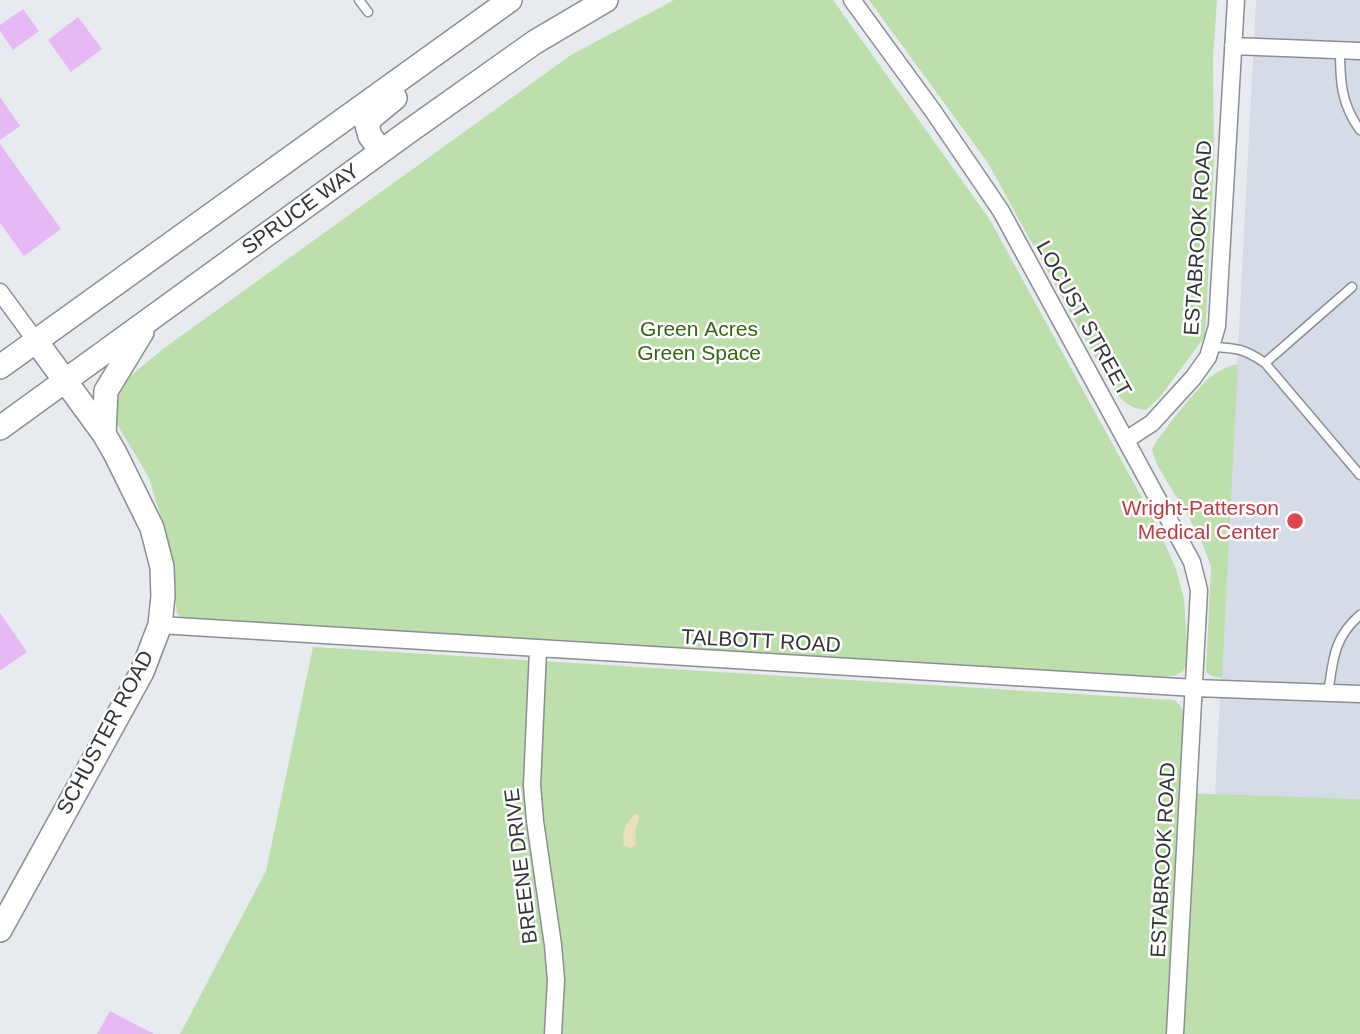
<!DOCTYPE html>
<style>
body{margin:0}
canvas{display:block;background:#e7eaef}
</style>
<canvas width="1360" height="1034"></canvas>
<script>
const context = document.querySelector('canvas').getContext('2d');
context.lineJoin = 'round';
function fill(path, color) { context.fillStyle = color; context.fill(path, 'evenodd'); }
function strokePath(path, color, width, dash) { context.strokeStyle = color; context.lineWidth = width; context.lineCap = dash ? 'butt' : 'round'; context.setLineDash(dash || []); context.stroke(path); }
function write(font, color, halo, rows, align = 'center') {
  context.font = font + ' Arial,sans-serif'; context.lineWidth = 5; context.setLineDash([]); context.textBaseline = 'middle'; context.strokeStyle = halo; context.fillStyle = color; for (const [text, x, y, turn = 0] of rows) {
    context.save(); context.translate(x, y); context.rotate((+turn || 0) * Math.PI / 180); context.textAlign = isNaN(turn) ? turn : align; if (halo) context.strokeText(text, 0, 0); context.fillText(text, 0, 0); context.restore();
  }
}
fill(new Path2D(`
 M1256 0H1360V799L1215 795Z`), '#d5dce8');
fill(new Path2D(`
 M674 0H833L990 220 1154 520 1176 569 1184 599 1188 660 1183 671 1174 676 1163 677 194 620 181 617 177 613 172 564 163 524 149 478 111 414 117 387 163 349 571 55Z
 M869 0H1217L1213 57 1214 160 1205 336 1160 397 1146 410C1123 408 1115 392 1104 374L988 163Z
 M1238 364 1222 678 1212 676 1206 672 1211 567C1203 539 1186 513 1171 488 1164 476 1155 464 1152 449 1161 433 1194 392 1208 379 1216 372 1227 366 1238 364Z
 M313 647 1174 700 1180 705 1185 715 1179 793 1360 799V1034H180L266 871Z`), '#bcdfac');
fill(new Path2D(`
 M635 814 639 815C639 820 637 823 636 828 634 834 637 840 635 846L630 848 624 845C621 833 626 822 635 814Z`), '#eae0bb');
fill(new Path2D(`
 M23 9 39 31 13 50 0 31V25Z
 M78 17 102 49 71 72 48 40Z
 M0 97 20 126 0 140Z
 M0 144 61 229 24 256 0 223Z
 M0 613 27 652 1 670 0 669Z
 M110 1011 154 1034H97Z`), '#e6b9f5');
const lane = new Path2D(`
 M359 0 368 12
 M1340 50C1340 81 1341 104 1360 130
 M1352 287 1265 363 1360 475
 M1213 347C1237 348 1245 349 1265 363
 M1328 694C1333 661 1333 638 1360 615`);
const street = new Path2D(`
 M852 0 933 111 1001 211 1192 562 1199 590 1175 1034
 M1233 46 1360 51
 M0 292 36 341
 M1126 440 1152 423 1193 378 1208 357 1217 326 1236 0
 M160 625 1195 688 1360 694
 M538 650 532 785 535 821 553 945 556 980 553 1034`);
const secondary = new Path2D(`
 M381 151 370 136 367 125 372 117 395 98
 M0 367 510 0
 M0 428 408 132 535 42 606 0
 M104 434 106 391 142 332
 M0 930 142 672 160 625 163 596 162 567 152 528 115 453 104 434 36 341`);
strokePath(lane, '#8b8e93', 11);
strokePath(street, '#8b8e93', 19);
strokePath(secondary, '#8b8e93', 26);
strokePath(lane, '#fff', 8);
strokePath(street, '#fff', 16);
strokePath(secondary, '#fff', 23);
for (const [x, y, r, color] of [
 [1295,521,9,"#e0444e"]
]) { const dot = new Path2D(); dot.arc(x, y, r, 0, 2 * Math.PI); context.fillStyle = color; context.fill(dot); strokePath(dot, '#fff', 2.5); }
write('21px', '#333437', '#fff', [
 ["SPRUCE WAY",301,210,-36],
 ["ESTABROOK ROAD",1199,238,-86],
 ["LOCUST STREET",1083,319,61],
 ["TALBOTT ROAD",761,642,3],
 ["SCHUSTER ROAD",106,733,-62],
 ["ESTABROOK ROAD",1164,860,-87],
 ["BREENE DRIVE",522,866,-97]
]);
write('21px', '#356610', '#fff', [
 ["Green Acres",699,330],
 ["Green Space",699,354]
]);
write('21px', '#be3a42', '#fff', [
 ["Wright-Patterson",1279,509],
 ["Medical Center",1279,533]
], 'right');
</script>
